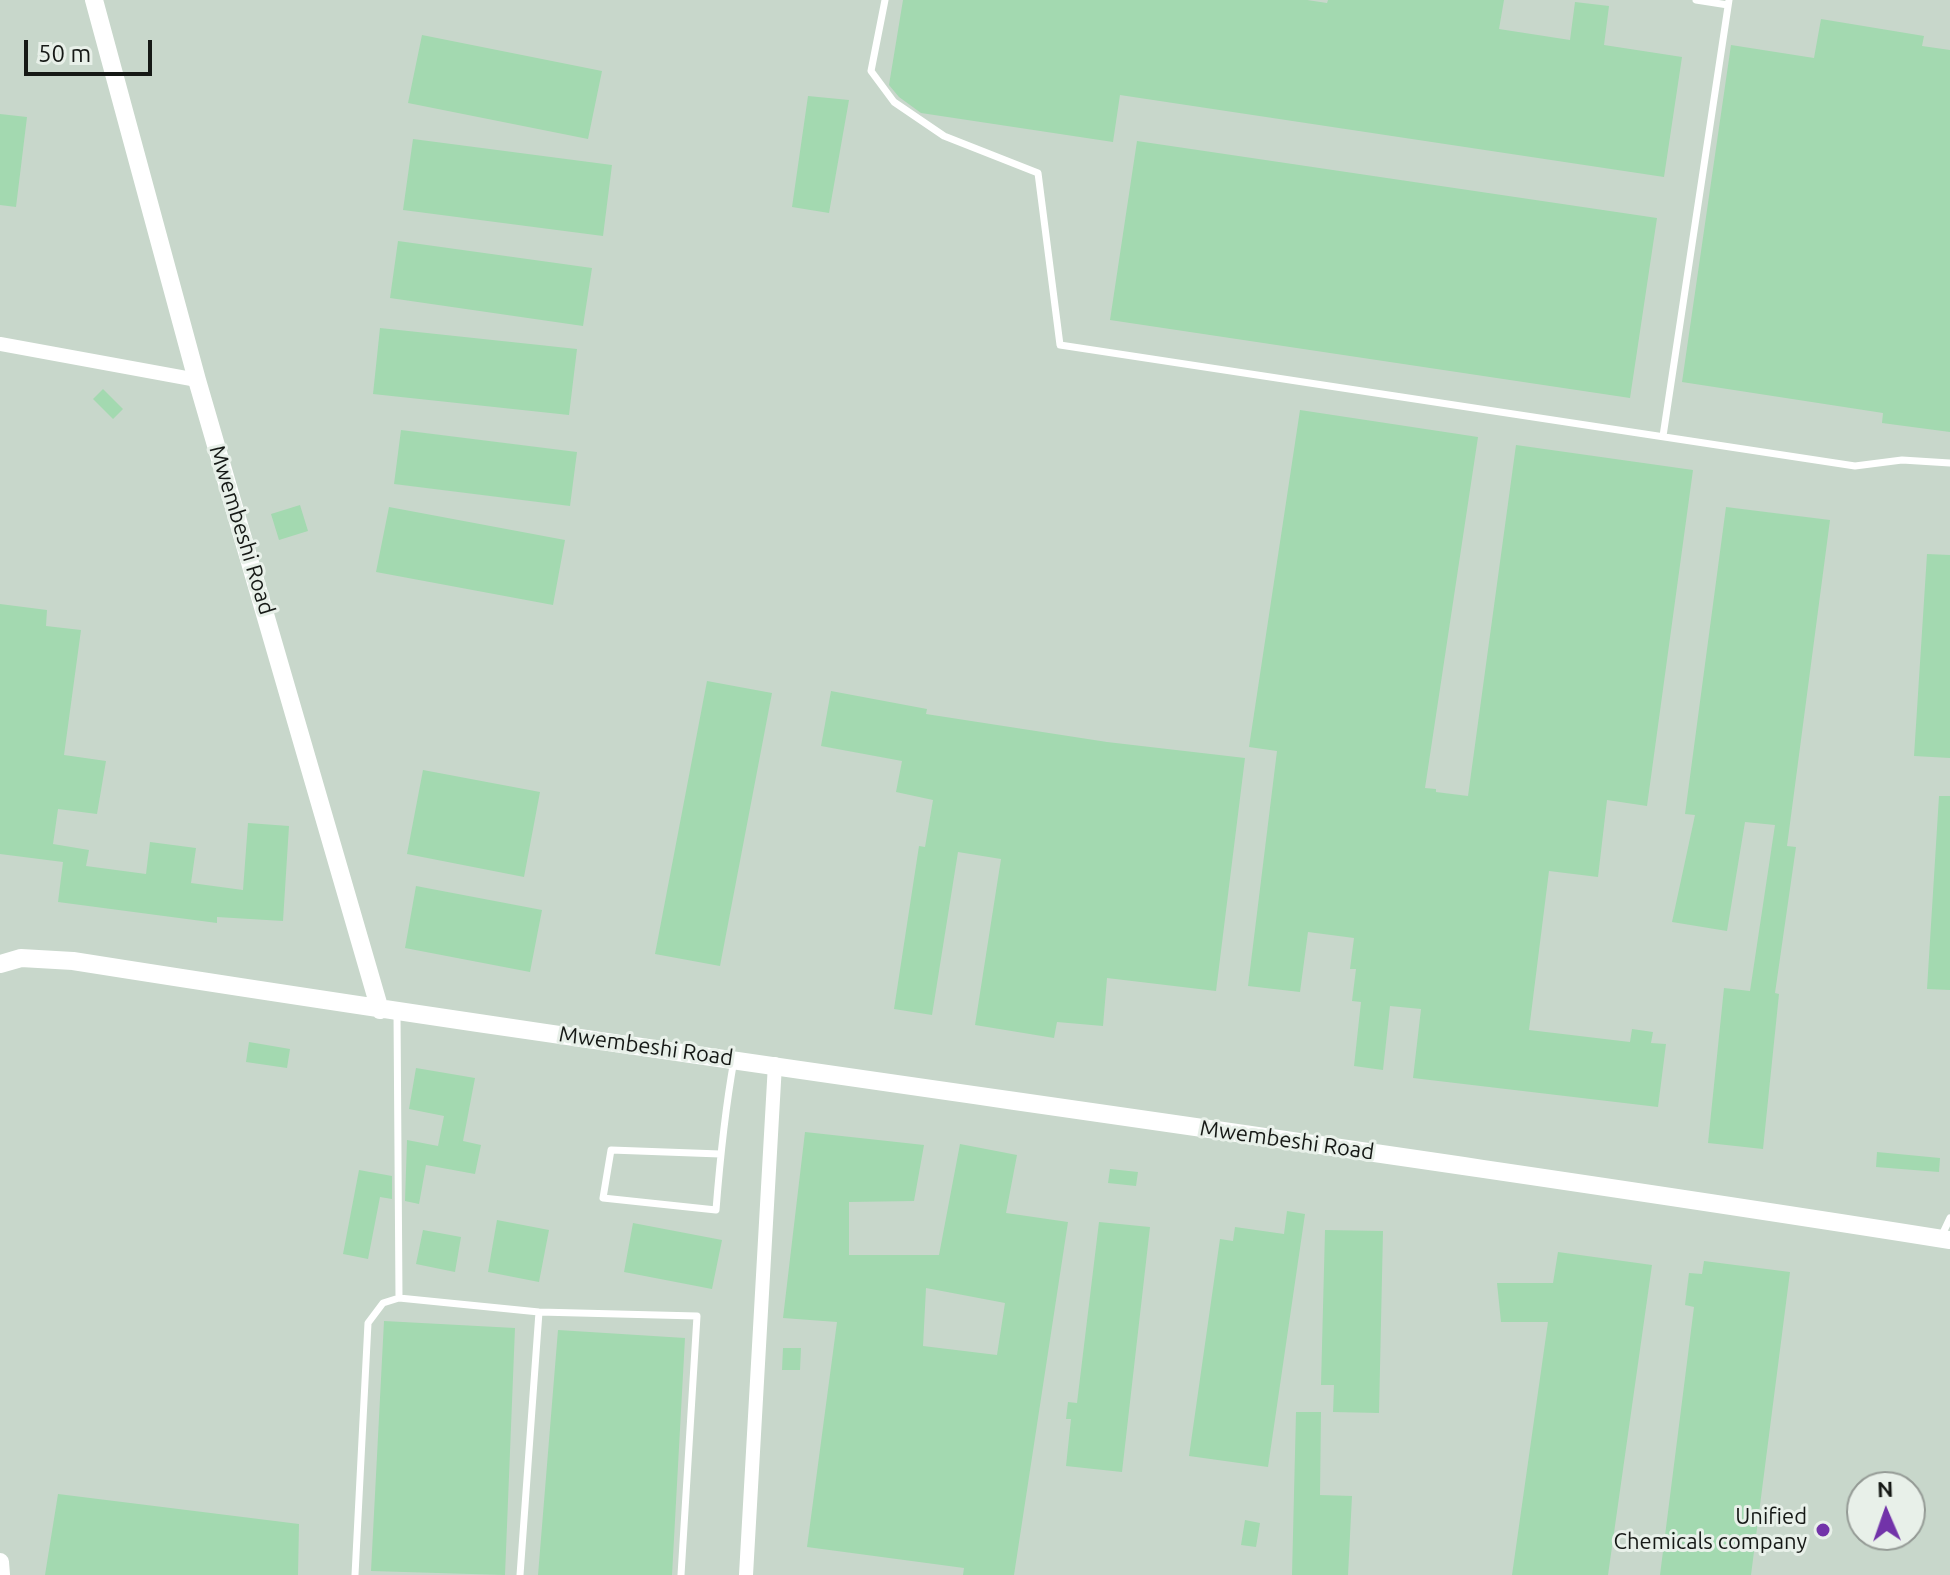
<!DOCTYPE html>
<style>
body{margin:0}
#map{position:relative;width:1950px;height:1575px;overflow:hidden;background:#dae3dc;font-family:Ubuntu,sans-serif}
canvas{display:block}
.north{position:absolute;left:1846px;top:1471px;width:80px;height:80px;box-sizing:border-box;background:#e8f0e9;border:2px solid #949a95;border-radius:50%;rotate:358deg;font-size:22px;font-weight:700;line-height:32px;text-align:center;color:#161916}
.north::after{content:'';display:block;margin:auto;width:28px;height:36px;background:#7233a9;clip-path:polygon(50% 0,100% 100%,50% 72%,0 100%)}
.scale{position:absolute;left:24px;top:40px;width:128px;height:36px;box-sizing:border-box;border:4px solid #161916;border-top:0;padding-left:10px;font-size:24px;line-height:28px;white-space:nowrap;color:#161916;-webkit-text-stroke:6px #e8f0e9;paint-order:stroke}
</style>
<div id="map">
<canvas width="1950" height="1575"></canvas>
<div class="north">N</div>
<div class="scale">50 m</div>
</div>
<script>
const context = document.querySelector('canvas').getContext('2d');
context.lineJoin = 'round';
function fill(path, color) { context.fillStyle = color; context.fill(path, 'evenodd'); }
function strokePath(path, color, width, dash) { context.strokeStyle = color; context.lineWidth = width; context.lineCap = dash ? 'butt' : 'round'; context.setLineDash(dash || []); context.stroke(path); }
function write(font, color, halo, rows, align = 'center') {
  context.font = font + ' Ubuntu,sans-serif'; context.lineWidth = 6; context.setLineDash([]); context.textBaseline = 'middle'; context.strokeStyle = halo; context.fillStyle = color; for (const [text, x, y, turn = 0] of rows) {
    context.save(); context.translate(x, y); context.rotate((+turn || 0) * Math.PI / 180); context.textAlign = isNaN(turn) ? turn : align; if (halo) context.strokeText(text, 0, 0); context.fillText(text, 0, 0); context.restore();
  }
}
fill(new Path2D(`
 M0 0H1950V1575H0ZM1862 1487H1910V1535H1862Z`), '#c8d7cb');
fill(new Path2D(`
 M903 0H1307L1327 3 1328 0H1504L1499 29 1570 40 1575 2 1609 6 1604 45 1682 57 1664 177 1120 95 1113 142 921 113 899 97 889 85Z
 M1821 19 1924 36 1922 46 1950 50V432L1882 423 1883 413 1682 382 1731 45 1814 58Z
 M422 35 602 71 588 139 408 103Z
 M808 96 849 100 829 213 792 207Z
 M0 114 27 117 16 207 0 205Z
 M413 139 612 165 603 236 403 210Z
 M1137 141 1657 218 1630 398 1110 320Z
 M398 241 592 268 583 326 390 298Z
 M380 328 577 349 569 415 373 394Z
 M103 389 123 409 113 419 93 399Z
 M1300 410 1478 437 1425 788 1436 789V792L1468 796 1516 445 1693 470 1647 806 1607 800 1598 877 1549 871 1529 1030 1630 1042 1632 1029 1653 1032 1651 1043 1666 1044 1658 1107 1413 1078 1421 1009 1390 1006 1383 1070 1354 1066 1361 1002 1352 1001 1356 969H1350L1354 938 1308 932 1300 992 1248 986 1277 751 1249 747Z
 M401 430 577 452 570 506 394 484Z
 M300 505 308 531 279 540 271 514Z
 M389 507 565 540 553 605 376 572Z
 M1726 507 1830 520 1787 846 1796 847 1775 993 1779 994 1763 1149 1708 1143 1724 988 1750 991 1775 825 1745 822 1727 931 1672 922 1695 815 1685 814Z
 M1927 554 1950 555V758L1914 756Z
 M0 604 47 610 46 626 81 630 64 755 106 761 97 814 58 809 53 844 89 850 86 866 146 874 150 842 196 848 191 883 243 890 248 823 289 826 283 921 217 917V923L58 902 63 862 0 854Z
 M707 681 772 693 720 966 655 954Z
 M831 691 927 709 926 714 1107 742 1245 758 1216 991 1107 978 1103 1026 1057 1022 1054 1038 975 1025 1001 859 958 852 932 1015 894 1009 919 846 925 847 933 800 896 792 902 761 821 746Z
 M423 770 540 792 524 877 407 854Z
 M1939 796H1950V990L1927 989Z
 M416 886 542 910 530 972 405 948Z
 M249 1042 290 1049 287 1068 246 1062Z
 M416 1068 475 1078 463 1141 481 1145 475 1174 426 1165 419 1204 405 1201 407 1140 438 1146 444 1116 409 1109Z
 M805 1132 924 1145 914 1201 849 1202V1255H939L960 1144 1017 1155 1006 1213 1068 1222 1014 1575H963L964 1568 807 1547 837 1322 783 1318ZM926 1288 1005 1303 997 1355 923 1346Z
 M1877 1152 1940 1158 1939 1172 1876 1167Z
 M1110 1169 1138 1172 1136 1186 1108 1183Z
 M359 1170 392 1176V1199L380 1197 368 1259 343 1254Z
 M1287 1211 1305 1214 1268 1467 1189 1456 1220 1239 1233 1241 1235 1227 1284 1234Z
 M497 1220 549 1230 539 1282 488 1272Z
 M1099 1222 1150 1227 1122 1472 1066 1466 1071 1419H1066L1068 1402 1077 1403Z
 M633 1223 722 1240 712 1289 624 1272Z
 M423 1230 461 1237 455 1272 416 1264Z
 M1325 1230 1383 1231 1379 1413 1333 1412 1334 1385H1321Z
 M1558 1252 1652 1265 1608 1575H1512L1548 1322H1501L1497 1283H1553Z
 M1704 1261 1790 1272 1751 1575H1660L1694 1307 1685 1305 1689 1273 1702 1274Z
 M384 1321 515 1328 505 1575 371 1571Z
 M558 1330 685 1338 672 1575H538Z
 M783 1348H801L800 1370H782Z
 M1296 1412H1321L1320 1495 1352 1496 1348 1575H1292Z
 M58 1494 299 1524 298 1575H45Z
 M1245 1520 1260 1523 1256 1547 1241 1545Z`), '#a3d9b0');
strokePath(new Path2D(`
 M885 0 871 71 894 102 944 136 1038 173 1060 345 1855 466 1902 460 1950 463
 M1696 0 1728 5
 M1663 436 1729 0
 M397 1012 399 1298 539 1312 697 1316 681 1575
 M720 1154 611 1150 603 1198 716 1210C720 1159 725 1110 734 1060
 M1941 1237 1950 1218
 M355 1575 368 1323 383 1303 399 1298
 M520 1575 539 1312`), '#fff', 7);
strokePath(new Path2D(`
 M0 344 197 380
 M746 1575 775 1064`), '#fff', 14);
strokePath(new Path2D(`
 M94 0 197 380 380 1010
 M0 964 21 958 73 961C698 1060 1325 1141 1950 1240
 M0 1562 1 1575`), '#fff', 18);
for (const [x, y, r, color] of [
 [1823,1530,8,"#7233a9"]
]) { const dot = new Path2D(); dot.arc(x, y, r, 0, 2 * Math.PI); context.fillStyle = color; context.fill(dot); strokePath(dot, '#e8f0e9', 3); }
write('22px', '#161916', '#e8f0e9', [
 ["Mwembeshi Road",242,530,73],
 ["Mwembeshi Road",646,1046,8],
 ["Mwembeshi Road",1287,1140,8]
]);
write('22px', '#161916', '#e8f0e9', [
 ["Unified",1807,1517],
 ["Chemicals company",1807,1542]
], 'right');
</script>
